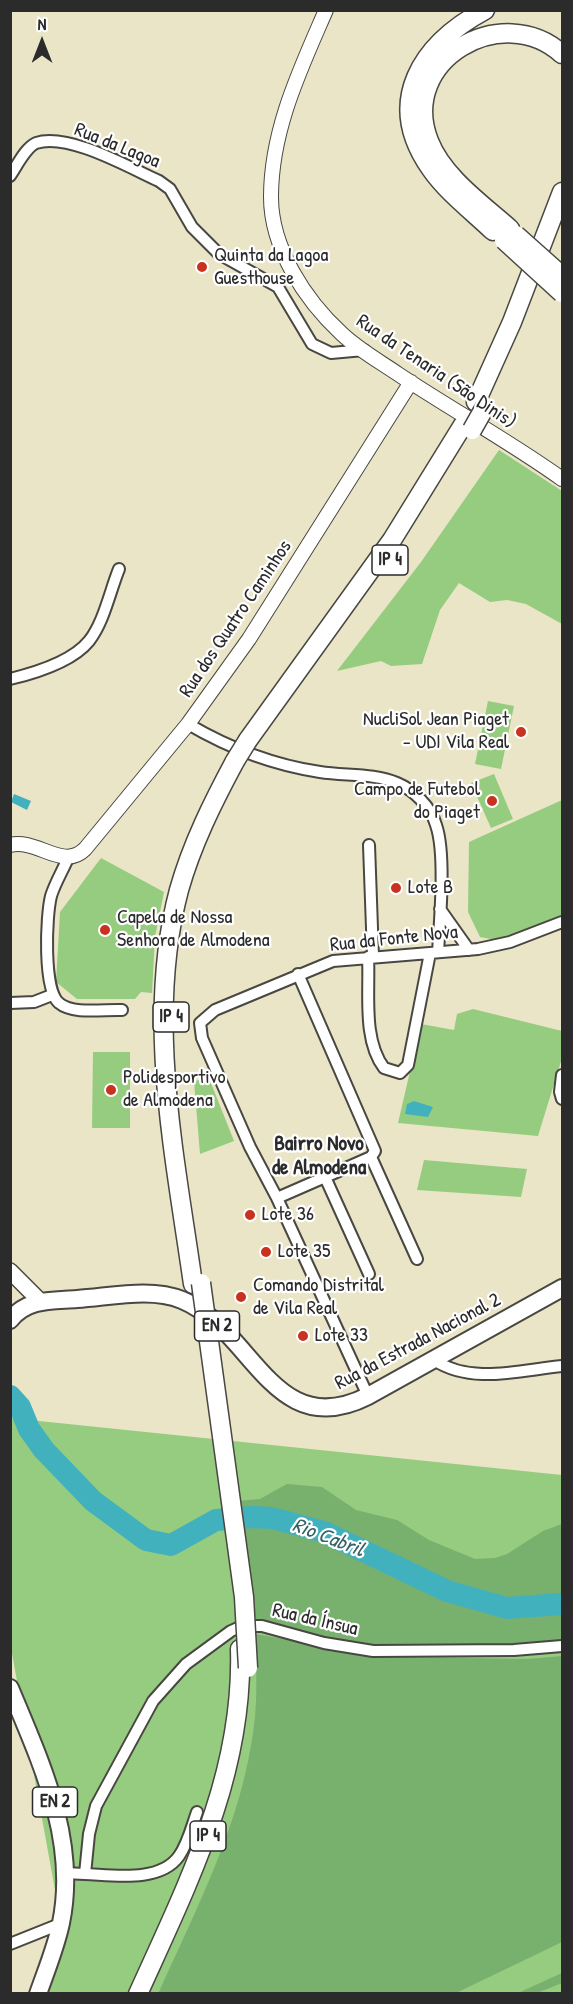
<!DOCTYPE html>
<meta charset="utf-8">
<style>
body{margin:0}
#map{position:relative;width:573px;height:2004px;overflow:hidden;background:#eae5c6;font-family:"Patrick Hand",sans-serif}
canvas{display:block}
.frame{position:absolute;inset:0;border:12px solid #2b2b2b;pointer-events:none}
.north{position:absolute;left:12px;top:12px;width:60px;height:60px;-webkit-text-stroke:4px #fff;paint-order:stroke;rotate:0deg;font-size:16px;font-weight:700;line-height:24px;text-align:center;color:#2b2b2b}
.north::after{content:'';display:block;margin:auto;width:21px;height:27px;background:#2b2b2b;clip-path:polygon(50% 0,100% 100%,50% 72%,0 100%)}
</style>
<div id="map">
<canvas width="573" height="2004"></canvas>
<div class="frame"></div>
<div class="north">N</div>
</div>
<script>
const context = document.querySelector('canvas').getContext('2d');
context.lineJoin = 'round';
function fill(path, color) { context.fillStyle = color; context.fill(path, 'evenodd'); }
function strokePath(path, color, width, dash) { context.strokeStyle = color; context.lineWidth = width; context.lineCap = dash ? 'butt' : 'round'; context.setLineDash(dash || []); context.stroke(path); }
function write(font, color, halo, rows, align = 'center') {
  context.font = font + ' "Patrick Hand",sans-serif'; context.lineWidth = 4.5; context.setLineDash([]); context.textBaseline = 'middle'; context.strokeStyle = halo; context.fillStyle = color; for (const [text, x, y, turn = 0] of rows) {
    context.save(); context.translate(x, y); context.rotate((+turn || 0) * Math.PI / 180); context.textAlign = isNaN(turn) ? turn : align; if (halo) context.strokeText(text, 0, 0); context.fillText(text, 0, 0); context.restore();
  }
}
fill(new Path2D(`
 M499 450 562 491V624L526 604 507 600 490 602 459 583 440 610 422 664 391 666 381 661 337 671 421 562Z
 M488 701 514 706 501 769 475 764Z
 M494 774 513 819 491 828 471 783Z
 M562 800V917L496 940 480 937 468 912 469 842Z
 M101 858 164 892 155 937 152 993 141 992 135 999H77L56 982 60 912Z
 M473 1009 562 1031V1058L538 1136 398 1123 421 1024 454 1030 457 1014Z
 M93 1052H130V1128H92Z
 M209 1078 234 1141 200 1154 194 1081Z
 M424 1160 527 1169 521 1197 417 1190Z
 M10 1418 562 1475V1993H48L65 1945 11 1648Z`), '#95cc7f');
fill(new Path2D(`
 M287 1484 322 1487 356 1510 397 1520 429 1540 475 1559 495 1558 507 1554 543 1531 562 1524V1642L521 1645 372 1646 303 1634 253 1619 238 1501 260 1499Z
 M255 1634 389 1657 527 1659 562 1656V1942L456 1993 158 1994C197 1907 242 1822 254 1726 258 1696 256 1665 255 1634Z
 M562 1973V1983L537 1993H518Z`), '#78b06e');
fill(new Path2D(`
 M14 794 31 801 27 810 11 802Z
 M414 1101 433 1107 428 1117 405 1114 407 1104Z`), '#42b1be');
strokePath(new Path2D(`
 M10 1396 20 1407 29 1429 44 1450 93 1501 146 1540 171 1545 216 1520 253 1517 272 1518 324 1532 447 1591 507 1608 562 1604`), '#42b1be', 22);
const minor = new Path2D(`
 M10 176C17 166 25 148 36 143 68 132 130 168 159 181L170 189 192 227 219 254 278 287 312 344 331 353 364 350
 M10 679C35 673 72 662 89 641 104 622 110 591 119 569
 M188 724C229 748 273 765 320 772 345 776 374 773 397 783 414 790 431 807 436 825 446 853 440 920 438 952
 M369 845 373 956
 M68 858C63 870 55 883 51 896 46 916 43 990 59 1003 73 1015 105 1009 122 1010
 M440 909 469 950
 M368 957C370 991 362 1039 384 1068L400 1073 408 1065 430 953
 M10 1003 34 1002 52 995
 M562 1075 560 1092 562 1099
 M371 1157 417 1259
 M325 1177 369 1274
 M277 1198 371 1157 375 1151 298 974
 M434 1360C472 1385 520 1370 562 1366
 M368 1396 277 1198 250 1147 202 1038 200 1023 215 1010 333 961 478 949 510 942 562 922
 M64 1873 85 1874 89 1834 96 1806 153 1701 186 1664 231 1631 242 1626H262L324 1643 373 1651 514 1650 562 1646
 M85 1874C113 1875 160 1883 179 1856 188 1843 192 1826 197 1812
 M10 1944 60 1924`);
const tertiary = new Path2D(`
 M326 10C300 70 271 130 271 197 271 248 305 300 342 334 359 350 379 361 398 374 452 410 509 441 562 479
 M10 845C37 838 63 871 85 849L188 724 249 639 411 382`);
const secondary = new Path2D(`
 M10 1271 41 1302`);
const primary = new Path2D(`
 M10 1320C27 1298 53 1301 77 1299 110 1297 151 1287 182 1300 253 1329 273 1444 368 1396L562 1288
 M10 1688C41 1763 78 1840 61 1923 56 1947 46 1971 38 1994`);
const trunk = new Path2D(`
 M485 10C422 44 383 101 431 169 447 192 472 211 493 231
 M510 229C482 204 443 177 429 141 397 60 503 0 562 54
 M476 402 512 322 562 192
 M248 740 392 540 463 425
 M193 1284C175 1156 145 1018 179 890 192 844 213 802 235 761
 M138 1994C188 1883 244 1774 240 1649`);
strokePath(minor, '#484742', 14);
strokePath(tertiary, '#484742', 16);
strokePath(secondary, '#484742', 18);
strokePath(primary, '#484742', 20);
strokePath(trunk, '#484742', 21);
strokePath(minor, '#fff', 10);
strokePath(tertiary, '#fff', 14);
strokePath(secondary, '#fff', 15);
strokePath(primary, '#fff', 16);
strokePath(trunk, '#fff', 18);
const trunkBridge = new Path2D(`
 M516 235 562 276
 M504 240 562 293
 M472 430 485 407
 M235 761 248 740
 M201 1283 244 1597 248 1668`);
strokePath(trunkBridge, '#484742', 21, []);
strokePath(trunkBridge, '#fff', 18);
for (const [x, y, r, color] of [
 [202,267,6,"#c8321e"],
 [521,732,6,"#c8321e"],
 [492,801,6,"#c8321e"],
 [396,888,6,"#c8321e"],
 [105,930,6,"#c8321e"],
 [111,1090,6,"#c8321e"],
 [250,1215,6,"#c8321e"],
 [266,1252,6,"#c8321e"],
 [241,1297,6,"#c8321e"],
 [303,1336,6,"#c8321e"]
]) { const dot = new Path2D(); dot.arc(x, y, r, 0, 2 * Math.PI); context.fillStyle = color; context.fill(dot); strokePath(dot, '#fff', 2); }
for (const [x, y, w] of [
 [390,560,36],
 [171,1017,36],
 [217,1326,45],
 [55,1802,45],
 [208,1836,36]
]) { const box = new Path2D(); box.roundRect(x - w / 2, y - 15, w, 30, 4.5); context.fillStyle = '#fff'; context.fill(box); strokePath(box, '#2b2b2b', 1.5); }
write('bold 18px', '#2b2b2b', null, [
 ["IP 4",390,560],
 ["IP 4",171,1017],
 ["EN 2",217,1326],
 ["EN 2",55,1802],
 ["IP 4",208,1836]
]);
write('20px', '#2b2b2b', '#fff', [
 ["Rua da Lagoa",117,146,22],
 ["Rua da Tenaria (São Dinis)",436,372,34],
 ["Rua dos Quatro Caminhos",236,619,-56],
 ["Rua da Fonte Nova",394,939,-6],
 ["Rua da Estrada Nacional 2",418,1342,-28],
 ["Rua da Ínsua",315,1620,13]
]);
write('20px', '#2b2b2b', '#fff', [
 ["Quinta da Lagoa",214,256],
 ["Guesthouse",214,279],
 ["NucliSol Jean Piaget",509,720,"right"],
 ["- UDI Vila Real",509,743,"right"],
 ["Campo de Futebol",480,790,"right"],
 ["do Piaget",480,813,"right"],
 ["Lote B",408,888],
 ["Capela de Nossa",117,918],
 ["Senhora de Almodena",117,941],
 ["Polidesportivo",123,1078],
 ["de Almodena",123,1101],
 ["Lote 36",262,1215],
 ["Lote 35",278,1252],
 ["Comando Distrital",253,1286],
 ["de Vila Real",253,1309],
 ["Lote 33",315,1336]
], 'left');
write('bold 21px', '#2b2b2b', '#fff', [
 ["Bairro Novo",319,1144],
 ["de Almodena",319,1168]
]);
write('italic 21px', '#346166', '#fff', [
 ["Rio Cabril",328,1538,21]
]);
</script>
